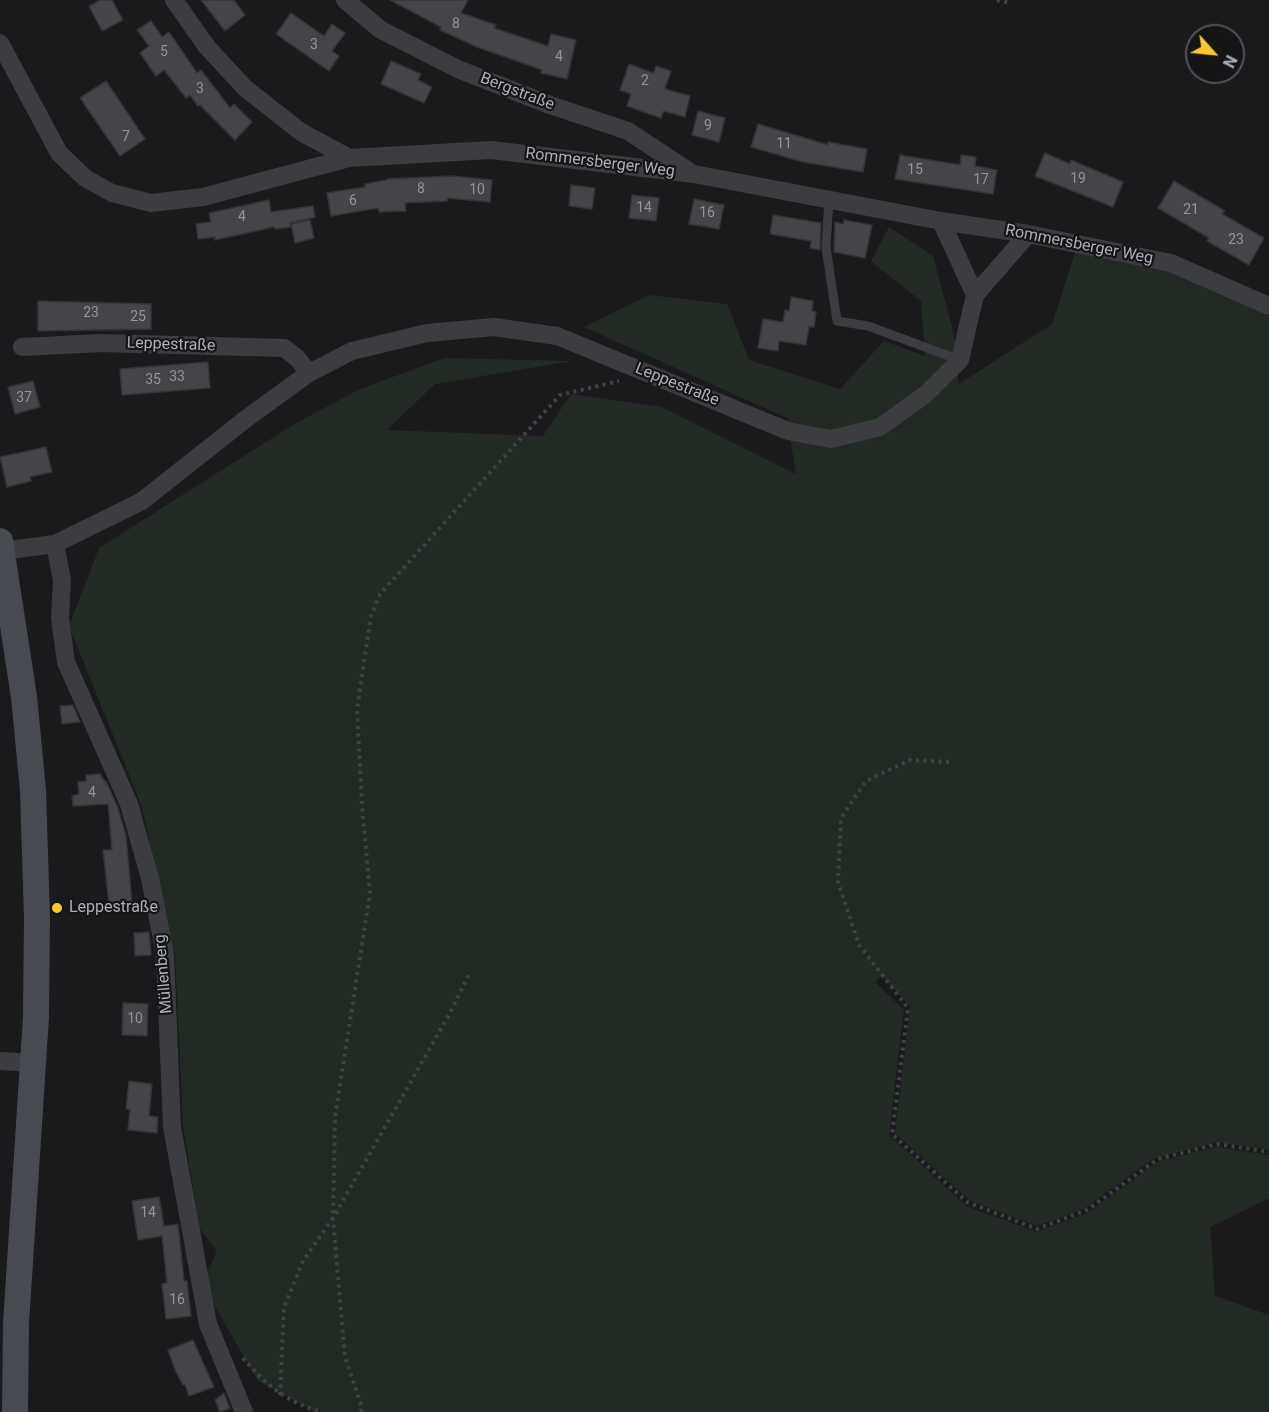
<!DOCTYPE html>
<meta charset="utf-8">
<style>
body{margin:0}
#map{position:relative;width:1269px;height:1412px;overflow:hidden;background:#1a1a1c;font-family:Roboto,sans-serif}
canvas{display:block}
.north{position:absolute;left:1185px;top:24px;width:60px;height:60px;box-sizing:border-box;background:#151517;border:2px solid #515359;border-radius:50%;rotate:117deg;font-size:16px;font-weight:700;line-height:24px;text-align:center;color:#acafbc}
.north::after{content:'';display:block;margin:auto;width:21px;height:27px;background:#fbc733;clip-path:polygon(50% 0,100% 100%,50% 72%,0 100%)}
</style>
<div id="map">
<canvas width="1269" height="1412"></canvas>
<div class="north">N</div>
</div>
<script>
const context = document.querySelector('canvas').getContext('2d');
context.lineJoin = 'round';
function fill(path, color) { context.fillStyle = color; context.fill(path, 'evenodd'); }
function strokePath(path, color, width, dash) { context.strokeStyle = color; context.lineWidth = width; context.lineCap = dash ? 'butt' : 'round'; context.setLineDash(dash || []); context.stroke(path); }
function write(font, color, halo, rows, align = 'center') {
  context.font = font + ' Roboto,sans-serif'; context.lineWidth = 4.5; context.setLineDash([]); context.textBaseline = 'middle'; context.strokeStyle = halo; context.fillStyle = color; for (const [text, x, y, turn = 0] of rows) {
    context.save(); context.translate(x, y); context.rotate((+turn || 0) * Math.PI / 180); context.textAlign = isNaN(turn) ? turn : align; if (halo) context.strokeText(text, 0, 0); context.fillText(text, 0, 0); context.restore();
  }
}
fill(new Path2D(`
 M889 227 933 256 954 334 959 384 1052 324 1077 247 1172 267 1269 316V1150L1216 1142 1153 1159 1084 1209 1037 1226 969 1200 895 1133 910 1006 881 976 875 982 904 1010 889 1135 966 1206 1037 1232 1089 1212 1159 1161 1217 1147 1269 1155V1198L1210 1227 1215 1296 1269 1315V1412H315L258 1381 213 1303 207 1273 217 1251 199 1228 183 1125 175 955 142 807 69 626 99 548 296 423 358 390 444 358 572 361 435 384 387 430 543 436 571 394 662 407 796 474 787 418 584 327 649 295 727 304 749 360 840 389 884 341 925 356 921 301 871 261Z`), '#212b23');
const building = new Path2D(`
 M100 0H112L123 20 102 31 89 6Z
 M201 0H234L245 15 225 31Z
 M390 0H468L461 13 496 25 494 28 548 46 551 34 576 40 567 79 541 73 542 70 477 47 440 30 441 27Z
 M291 13 324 36 332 24 345 33 332 51 339 56 329 71 276 34Z
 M151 21 162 37 169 32 197 73 201 70 230 108 234 104 252 122 235 140 200 105 198 106 190 95 186 98 164 70 156 76 140 53 149 46 137 30Z
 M391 61 421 74 418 80 432 87 424 103 381 84Z
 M629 64 654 73 656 66 671 71 665 89 690 96 685 117 664 111 661 118 627 106 631 94 620 90Z
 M106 81 145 139 120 156 80 98Z
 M698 111 725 118 719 142 692 135Z
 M758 124 828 145V142L867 149 863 172 803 162 751 147Z
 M1045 153 1070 164 1071 160 1123 182 1113 207 1035 176Z
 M900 155 960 165 961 155 976 157 975 166 997 170 993 194 895 179Z
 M452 176 492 180 490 202 447 198V201L405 203 406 211 379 212 378 208 331 216 327 193 365 187V184L387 180V179Z
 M1174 181 1225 211 1222 214 1264 238 1249 265 1207 241 1209 238 1158 208Z
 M571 185 595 188 592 209 569 206Z
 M632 195 659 198 656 221 629 218Z
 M694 199 724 205 719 229 689 224Z
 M269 200 271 212 313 206 315 217 290 223 291 227 275 229 274 227 215 240V237L198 239 196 224 211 222 209 213Z
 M773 215 821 223 820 250 810 248 811 241 770 234Z
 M310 220 314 238 295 243 291 224Z
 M844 220 872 225 865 258 834 252 835 222 843 224Z
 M791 297 813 301 812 311 816 312 814 327H809L806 345 779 341 778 351 758 348 763 319 783 322 785 310 789 311Z
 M38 301 151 304V329L38 331Z
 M208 362 210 388 122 395 120 369Z
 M33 381 40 407 15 414 8 387Z
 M46 447 52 472 30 477 31 481 7 487 0 457Z
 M73 705 80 722 62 724 60 706Z
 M100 774 107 785 106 781 118 808 126 836 132 903 109 905 103 850H112L108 804 73 806 72 796 79 794 78 782 86 781V775Z
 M149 932 151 955 135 956 134 933Z
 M123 1003 148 1004 147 1036 122 1035Z
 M129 1081 152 1084 149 1116 158 1117 157 1133 128 1130 130 1110 126 1109Z
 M159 1197 164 1226 178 1224 184 1281H187L191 1316 166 1319 162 1284 167 1283 162 1236 138 1240 132 1201Z
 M193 1340 214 1387 189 1396 185 1385H183L176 1372 168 1350Z
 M224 1393 230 1408 220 1412 215 1400Z`);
fill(building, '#444449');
strokePath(building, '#343438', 1.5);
strokePath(new Path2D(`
 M997 0 1009 3
 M949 762 910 760 866 781 841 818 838 882 859 945 908 1008 892 1134 967 1202 1037 1229 1087 1210 1158 1159 1217 1144 1269 1152
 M243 1358C266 1385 286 1402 322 1412
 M280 1395 284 1307 303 1261 333 1218 335 1117 370 893 362 806 357 709 371 616 380 594 560 395 619 381
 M361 1412 362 1408 345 1357 333 1218 450 1013 470 972`), '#404249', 4, [3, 4.5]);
strokePath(new Path2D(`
 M829 200 826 247 837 321 868 326 960 360`), '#3c3d43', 9);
strokePath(new Path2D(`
 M174 0 207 47 245 88 301 132 349 158
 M345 0 381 30 460 70 550 105 628 131 690 172
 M0 43 59 153 85 178 112 193 151 203 203 197 349 158 491 150 694 174 941 221 1028 234 1171 263 1269 306
 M941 221 975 295
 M22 347 101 343 284 348 297 358 309 373
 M55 544 62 580 60 618 66 662 129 804 150 878 165 954 172 1127 208 1324 244 1412
 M2 551 55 544 142 501 247 418 309 373 352 351 427 333 494 327 557 336 788 431 831 439 880 427 926 394 960 360 975 295 1028 234
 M0 1061 33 1063`), '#3c3d43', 18);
strokePath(new Path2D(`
 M0 541 24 697 33 790 37 917 36 1017 16 1323 15 1412`), '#484a52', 26);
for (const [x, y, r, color] of [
 [57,908,6,"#fbc733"]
]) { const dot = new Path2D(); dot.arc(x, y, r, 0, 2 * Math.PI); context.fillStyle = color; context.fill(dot); strokePath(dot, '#151517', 2); }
write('14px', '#92949f', null, [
 ["8",456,24],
 ["3",314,45],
 ["5",164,52],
 ["4",559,57],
 ["2",645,81],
 ["3",200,89],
 ["9",708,126],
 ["7",126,137],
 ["11",784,144],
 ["15",915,170],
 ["19",1078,179],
 ["17",981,180],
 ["8",421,189],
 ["10",477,190],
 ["6",353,201],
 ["14",644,208],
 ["21",1191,210],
 ["16",707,213],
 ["4",242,217],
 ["23",1236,240],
 ["23",91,313],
 ["25",138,317],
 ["33",177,377],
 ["35",153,380],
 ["37",24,398],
 ["4",92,793],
 ["10",135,1019],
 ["14",148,1213],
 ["16",177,1300]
]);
write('16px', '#acafbc', '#151517', [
 ["Bergstraße",517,92,21],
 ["Rommersberger Weg",600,163,7],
 ["Rommersberger Weg",1079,245,11],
 ["Leppestraße",171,345,2],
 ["Leppestraße",677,385,22],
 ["Müllenberg",164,974,-95]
]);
write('16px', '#acafbc', '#151517', [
 ["Leppestraße",69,908]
], 'left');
</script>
